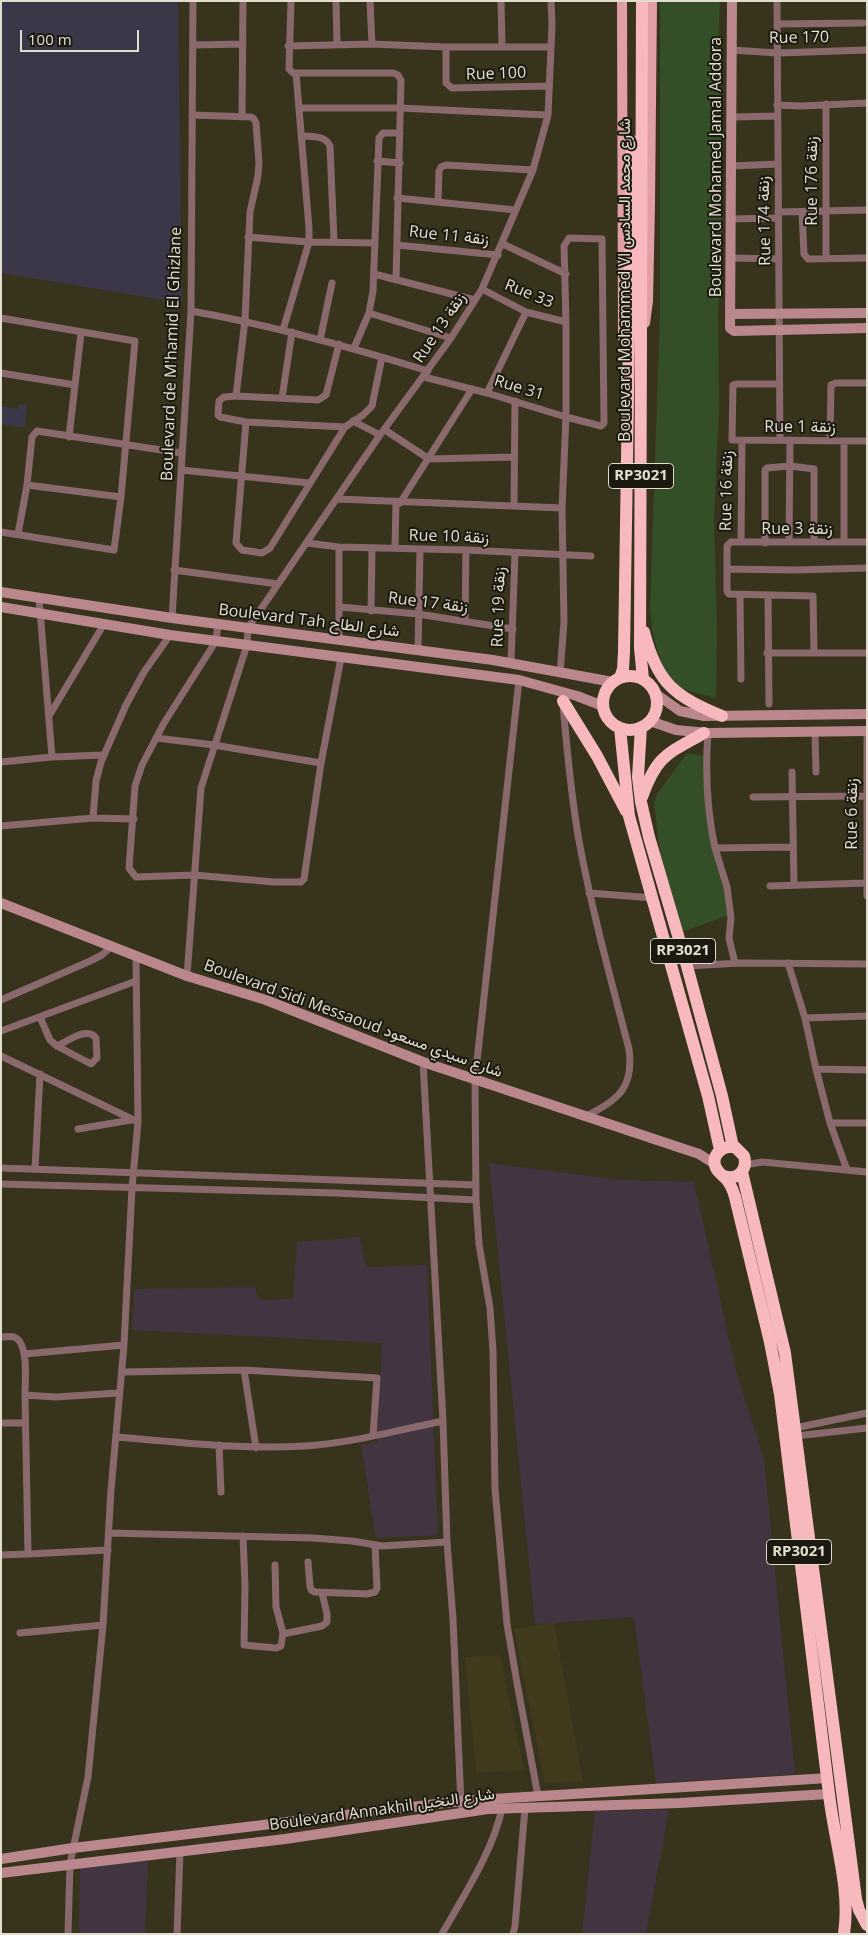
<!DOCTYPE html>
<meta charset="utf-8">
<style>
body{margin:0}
#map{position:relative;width:868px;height:1935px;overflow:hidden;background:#38331c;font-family:"Open Sans",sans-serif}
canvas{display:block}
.frame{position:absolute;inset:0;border:2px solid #e1ded0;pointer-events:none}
.scale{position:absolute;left:20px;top:30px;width:119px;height:22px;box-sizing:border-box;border:2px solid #e1ded0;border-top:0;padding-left:6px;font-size:15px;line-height:18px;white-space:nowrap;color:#e1ded0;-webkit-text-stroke:4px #1c1a10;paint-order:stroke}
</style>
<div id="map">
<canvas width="868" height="1935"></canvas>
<div class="frame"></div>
<div class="scale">100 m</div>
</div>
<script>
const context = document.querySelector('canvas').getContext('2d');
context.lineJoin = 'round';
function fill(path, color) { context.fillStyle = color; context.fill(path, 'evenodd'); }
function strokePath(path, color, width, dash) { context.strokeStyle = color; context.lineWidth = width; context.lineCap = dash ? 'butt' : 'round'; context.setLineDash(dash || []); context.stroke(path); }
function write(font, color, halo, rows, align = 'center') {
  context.font = font + ' "Open Sans",Vazirmatn,sans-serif'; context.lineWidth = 4; context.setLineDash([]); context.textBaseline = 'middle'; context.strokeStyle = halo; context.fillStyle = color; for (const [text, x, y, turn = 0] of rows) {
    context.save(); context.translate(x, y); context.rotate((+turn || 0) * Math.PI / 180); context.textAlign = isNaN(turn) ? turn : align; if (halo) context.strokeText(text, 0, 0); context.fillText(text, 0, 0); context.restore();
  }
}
fill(new Path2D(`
 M1 1H178L182 303 1 273Z
 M19 404 27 405 25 428 1 424V406L18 409Z`), '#3c3748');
fill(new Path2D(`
 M489 1163 621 1180 694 1182 737 1375 764 1459 795 1774 656 1783 634 1617 535 1624Z
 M360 1237 366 1267 427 1265 438 1535 376 1538 361 1445 377 1442 382 1343 132 1330 134 1289 255 1287 259 1300 293 1299 297 1242Z
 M669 1810 646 1934H582L595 1811Z
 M148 1861 145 1934H79L80 1868Z`), '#433441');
fill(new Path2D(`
 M554 1622 583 1782 545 1783 514 1629Z
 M500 1655 524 1770 476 1773 465 1657Z`), '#413a1c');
fill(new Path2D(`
 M660 1H720L718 53 721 121 722 243 718 309 719 408 714 520 717 630 716 698 681 689 663 669 653 635 650 609 660 311Z
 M687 753 704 756 708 819 732 914 679 933 662 870 654 803 657 794Z`), '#344f27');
strokePath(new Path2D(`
 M291 1 289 69 293 73H393L398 75 401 80 396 280
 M336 1 337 45
 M370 1 372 44
 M501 1 502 46
 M777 1 780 440
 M778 24 863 23
 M193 45 243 44
 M288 46 372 44 446 47H550
 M446 47V83L452 88 549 86
 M732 50 778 53 867 50
 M826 104V259
 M777 105 801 106 867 103
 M300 108H400L547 115
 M192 115 251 117 254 119 256 123 259 163 258 176 250 212 245 320 236 396
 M242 116 243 1
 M732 117 777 116
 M302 136C313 137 325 135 330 146L334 242
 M377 161 400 163
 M731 166 778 164
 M397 198 516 210
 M438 202 439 171 441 167 446 165 533 170
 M778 212 867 210
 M802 212 804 254 808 259 867 258
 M731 219 778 218
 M248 237 309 242 375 243
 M503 244 566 274
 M397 245 498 255
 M731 258 779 259
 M374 274 475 300
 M482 289 526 312 566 322
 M191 311C272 325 350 347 428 371
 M369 313 451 338
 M1 318 135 341 121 497 114 550 1 532
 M283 330 309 242V228L296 73
 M320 340 332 283
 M339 344 326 395 318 400 236 396 224 397 219 401 218 415 220 417 246 422 345 427
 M354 348 369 313 373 291 379 138 383 133H400
 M1 373 75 385
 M424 377 487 393 566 417 601 426 604 423 602 239 569 238 564 246 566 322V417L562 508 564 622 560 673
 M779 384H736L733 385 732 440 867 441
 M487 393 526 312
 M282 398 292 332
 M353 421 380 435
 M246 422 236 543 242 550 262 553 270 548 345 427 363 415 372 406 382 357
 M385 430 429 459 513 457
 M69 437 81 333
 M830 441 831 385 836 383H867
 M181 470 309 483
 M27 485 121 497
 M337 499 562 508
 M400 503 472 389
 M514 506 515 401
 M18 534 27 485 32 437 37 431 181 453
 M789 541 790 440
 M741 542 742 440
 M844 542V441
 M307 543 339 547 466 550 591 556
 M765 543V470L767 468 790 466 814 469V542
 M339 547V640
 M395 548 396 502
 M727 569 795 570 867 568
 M174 570 278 584
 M740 595 741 679
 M768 595 769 704
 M39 598 52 757
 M340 607 418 614 513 629
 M371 611 372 548
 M172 618 191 311 193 1
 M465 621 466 550
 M218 624 216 641 164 723 142 765 135 786 129 868 136 877 194 875 274 882H301L304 879 321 763 341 658
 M418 650 420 550
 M767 653H867
 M814 653 813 596 729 594 727 591V546L731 542H867
 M511 662 515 553
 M519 680 475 1079 476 1200 479 1244 490 1308 493 1351 495 1489 507 1624 517 1683 538 1796
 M563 705C567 750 571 796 579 841 592 911 611 980 629 1049 634 1087 619 1100 586 1116
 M49 716 104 624
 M867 729V896
 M708 733C705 772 707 810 715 848L793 847
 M815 733 816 772
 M156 738 214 745 321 763
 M1 762 52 757 104 755
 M792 772 794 885
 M753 797 866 796
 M93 818 96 781 101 762 126 705 144 672 170 635
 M1 826 93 818 134 819
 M715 848 727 887 731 918 729 938 735 963
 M770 886 866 883
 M589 893 653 898
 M788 963 805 1018 816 1069 830 1123 847 1170
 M687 966 741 963 867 964
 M187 976 201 788 247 645 248 628 380 435 451 338 482 289 533 170 548 115 552 25 551 1
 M1 1000 88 962 102 955 112 946
 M40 1017 50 1040 57 1046 91 1064 97 1058 96 1038C87 1026 68 1041 57 1046
 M805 1018 867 1016
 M1 1031 136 981
 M1 1056 138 1122
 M423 1062 443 1421 447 1542 453 1619 461 1805
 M816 1069 867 1070
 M830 1123H867
 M78 1129 131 1120
 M745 1165 762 1162 867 1172
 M1 1168 476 1185
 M35 1169 40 1074
 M1 1184 336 1193 476 1200
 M1 1337C5 1337 10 1336 14 1337 29 1342 25 1381 25 1395L55 1397 119 1393
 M24 1354 124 1345
 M244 1370 256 1448
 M122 1372 244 1370 377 1378 373 1436
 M25 1395 28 1554 108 1550
 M1 1423H25
 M795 1428 867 1413
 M796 1436 867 1428
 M116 1437C179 1442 242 1450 305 1446 352 1443 398 1430 443 1421
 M219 1445 221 1492
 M109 1533 313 1538 352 1541 382 1546 447 1542
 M243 1536 245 1585 244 1645 276 1648 281 1646 283 1633 276 1607 275 1565
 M1 1555 28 1554
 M308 1562 310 1586 311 1590 315 1592 367 1594 375 1592 377 1588 375 1545
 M20 1633 103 1625
 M283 1634 322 1626 327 1622V1614L322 1593
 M68 1934 70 1864 88 1777 103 1625 111 1490 124 1345 132 1188 138 1122 136 956
 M177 1934 180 1851
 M442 1934C463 1897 494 1849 502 1808
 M513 1934 515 1926 525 1808`), '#8a696c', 7);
strokePath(new Path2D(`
 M732 1 730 328 734 331 867 328
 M730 314 867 313
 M1 592 172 618 493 660 613 682
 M1 607 170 635 519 680 577 696 603 706
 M656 694 680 711 704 716 867 714
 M650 721 676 730 708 733 867 731
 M1 903 187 976 266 1000 423 1062 699 1154 715 1164
 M1 1859 73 1848 461 1801 828 1778
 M1 1873 285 1839 488 1809 680 1803 828 1794`), '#ba888c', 10);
strokePath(new Path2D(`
 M622 1 623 338
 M645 323 648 301 650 205 652 1`), '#e09fa4', 10);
strokePath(new Path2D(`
 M642 1 640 648 643 679
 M644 632C657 683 674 696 722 716
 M603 703a27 27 0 1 1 54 0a27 27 0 1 1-54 0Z
 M620 678 623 669 624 652 632 141
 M563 701 597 756 626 811
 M641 727 638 777 641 802 649 837 687 966 722 1096 733 1147
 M620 728 629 816 708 1096 720 1150
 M642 797C657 755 667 754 704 733
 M742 1172 785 1353 856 1899 859 1910 867 1925
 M724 1176C738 1181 748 1169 744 1156L735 1147C723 1145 710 1155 716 1168 718 1172 721 1174 724 1177 730 1182 733 1190 735 1197L770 1342 780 1394C797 1528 813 1661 829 1794 834 1840 851 1888 844 1934`), '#f8b9be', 12);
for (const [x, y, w] of [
 [641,476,65],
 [683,951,65],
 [799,1552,65]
]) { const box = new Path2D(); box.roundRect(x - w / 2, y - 12.5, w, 25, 4); context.fillStyle = '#1c1a10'; context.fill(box); strokePath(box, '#e1ded0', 1); }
write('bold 15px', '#e1ded0', null, [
 ["RP3021",641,476],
 ["RP3021",683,951],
 ["RP3021",799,1552]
]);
write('16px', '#e1ded0', '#1c1a10', [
 ["Rue 170",799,38,-1],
 ["Rue 100",496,74,-2],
 ["Boulevard Mohamed Jamal Addora",716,167,-90],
 ["Rue 176 زنقة",812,181,-90],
 ["Rue 174 زنقة",765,221,-91],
 ["Rue 11 زنقة",449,236,6],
 ["Boulevard Mohammed VI شارع محمد السادس",625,280,-90],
 ["Rue 33",529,294,22],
 ["Rue 13 زنقة",440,328,-56],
 ["Boulevard de M'hamid El Ghizlane",172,354,-88],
 ["Rue 31",519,388,17],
 ["Rue 1 زنقة",800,427],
 ["Rue 16 زنقة",727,491,-89],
 ["Rue 3 زنقة",797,529],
 ["Rue 10 زنقة",449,537,2],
 ["Rue 17 زنقة",428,603,7],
 ["Rue 19 زنقة",499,607,-88],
 ["Boulevard Tah شارع الطاح",309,621,7],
 ["Rue 6 زنقة",852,814,-90],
 ["Boulevard Sidi Messaoud شارع سيدي مسعود",353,1019,20],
 ["Boulevard Annakhil شارع النخيل",382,1810,-8]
]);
</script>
